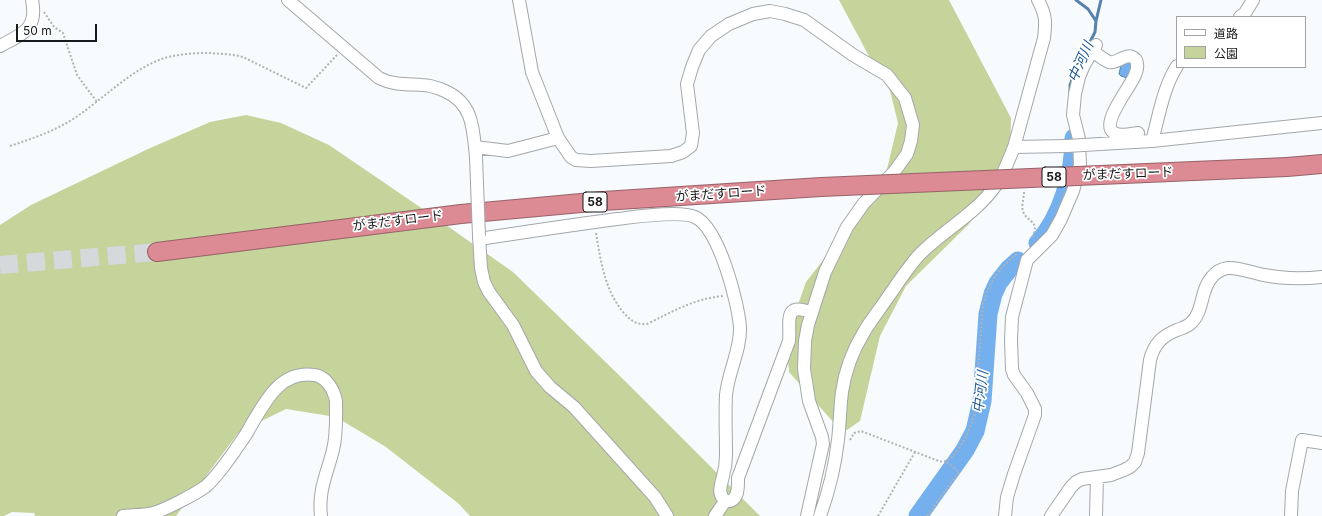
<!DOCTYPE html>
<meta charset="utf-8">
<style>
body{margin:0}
#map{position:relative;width:1322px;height:516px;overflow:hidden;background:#f8fbfe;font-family:Inter,"Noto Sans JP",sans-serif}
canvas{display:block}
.legend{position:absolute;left:1176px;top:16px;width:130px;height:52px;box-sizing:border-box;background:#fff;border:1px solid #a3a3a3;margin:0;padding:5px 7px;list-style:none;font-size:12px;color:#18191a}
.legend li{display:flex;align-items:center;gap:8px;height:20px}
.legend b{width:20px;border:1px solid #a3a3a3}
.scale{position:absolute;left:16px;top:24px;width:81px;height:18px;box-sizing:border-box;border:2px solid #18191a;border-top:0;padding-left:5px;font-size:12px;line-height:14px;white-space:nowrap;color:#18191a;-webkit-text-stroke:3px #fff;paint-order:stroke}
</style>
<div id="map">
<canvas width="1322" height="516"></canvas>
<ul class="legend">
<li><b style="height:5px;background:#fff"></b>道路</li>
<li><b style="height:11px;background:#c4d49a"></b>公園</li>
</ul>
<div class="scale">50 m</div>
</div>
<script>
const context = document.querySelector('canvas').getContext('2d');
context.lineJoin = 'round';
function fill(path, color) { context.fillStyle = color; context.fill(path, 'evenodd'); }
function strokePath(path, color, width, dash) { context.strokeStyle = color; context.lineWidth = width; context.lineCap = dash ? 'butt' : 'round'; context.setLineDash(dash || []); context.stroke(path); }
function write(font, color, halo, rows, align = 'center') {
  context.font = font + ' Inter,"Noto Sans JP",sans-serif'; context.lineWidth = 3.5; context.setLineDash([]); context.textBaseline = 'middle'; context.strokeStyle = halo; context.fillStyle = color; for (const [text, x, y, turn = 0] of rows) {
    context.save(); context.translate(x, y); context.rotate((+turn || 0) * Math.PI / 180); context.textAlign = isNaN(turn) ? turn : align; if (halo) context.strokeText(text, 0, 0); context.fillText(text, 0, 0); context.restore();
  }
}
fill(new Path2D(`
 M839 0H949L1011 118 1010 156 999 187 968 225 906 286 880 336 860 421 847 430 834 423 789 372 787 349 795 313 806 282 848 228 887 169 898 123 890 91 871 60Z
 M246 115 281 123 329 145 436 218 513 272 624 380 760 516H470L459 504 386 447 336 417 286 409 239 432 176 516H35L34 513 12 512 4 516H0V225L31 205 148 149 210 122Z`), '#c4d49a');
const water = new Path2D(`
 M1123 62H1131L1132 68 1127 78 1121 76 1119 74 1121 65Z`);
fill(water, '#74afee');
strokePath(water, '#5882ae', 1);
strokePath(new Path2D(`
 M1076 0 1088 9 1096 21 1095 32 1085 52
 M1096 21 1101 0
 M1070 92V85L1076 69`), '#5882ae', 3);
strokePath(new Path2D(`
 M1038 243C1062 216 1074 174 1074 138
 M918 516 965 450 975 431 982 401 988 314 993 294 998 283 1009 269 1018 261`), '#74afee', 19);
strokePath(new Path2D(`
 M0 265 157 252`), '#d6d9dc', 18, [18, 9]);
const minor = new Path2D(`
 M288 0 379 78C393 85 406 84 422 85 430 85 438 88 445 91 474 104 473 130 476 157
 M519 0 532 72 558 138 571 157 576 160 591 161 671 156 683 152 691 146 693 133 687 84 692 67 699 50 711 36 729 24 753 14 770 11 785 14 804 20 853 55 887 75 905 98 913 125 911 141 907 154 894 172 864 203 847 227 825 272 808 325 805 341 804 369 809 401 822 437 823 444 807 516
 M1240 17 1245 13 1253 0
 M0 46C22 34 38 30 32 0
 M1093 51C1098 55 1104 60 1109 62 1119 64 1127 50 1136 60 1138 65 1137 71 1135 75 1131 86 1101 122 1113 132 1118 137 1131 134 1138 133
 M1152 141C1159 116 1163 88 1177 66
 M1100 144 1152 141 1322 123
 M475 147 508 151 558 138
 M1014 147 1067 146
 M479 236 481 268 484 282 489 292 513 325 536 371 550 387 574 407 655 497 667 516
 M479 239C525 232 571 225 617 219 635 217 679 210 695 217 719 228 738 302 740 327 741 350 728 372 726 395 725 414 726 435 726 455 726 462 725 469 723 476 721 486 717 493 725 501 739 503 738 487 738 478L789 341C791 324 782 300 812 313
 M123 516C133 515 144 515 153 513 165 510 195 494 205 487 217 477 225 464 234 452 239 444 245 437 249 429 264 404 279 370 314 375 326 376 334 390 336 401 336 416 337 435 333 450 327 474 318 490 321 516
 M715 516 725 501
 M820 516C829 491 835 466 838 440 840 424 840 407 842 392 845 371 853 350 864 332 871 320 880 309 888 297 898 283 908 267 920 254 944 230 977 213 996 185 1004 174 1009 159 1014 147L1044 38C1046 22 1046 15 1038 0
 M1005 516 1007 497 1014 474 1035 415V409L1027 393 1014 375 1012 369 1011 340 1012 317 1027 260 1052 235 1061 219 1073 191 1080 165 1079 139 1073 115 1075 94 1079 77 1084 65 1096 45
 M1051 516 1071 487 1076 482 1082 479 1111 475 1124 470 1130 467 1135 462 1138 453 1150 360C1154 344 1162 336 1177 330 1182 328 1187 327 1191 323 1204 311 1200 290 1212 277 1216 272 1221 269 1228 268 1238 267 1253 273 1264 275 1284 279 1302 279 1322 277
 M1096 516 1097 477
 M1291 516 1292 491 1302 440 1322 443`);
const highway = new Path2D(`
 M1287 167 1322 164
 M157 252 461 214 603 201 821 187`);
strokePath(minor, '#a4a7aa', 14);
strokePath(highway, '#976269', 20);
strokePath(new Path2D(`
 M44 12 54 27 63 33 77 75 97 102
 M10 146C34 138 58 130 79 115 105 97 129 72 159 60 174 54 194 53 210 53 221 54 232 54 243 57L306 88 337 55
 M1024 192C1024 198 1021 206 1023 211 1026 223 1041 219 1032 238
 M596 233C601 262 604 288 623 312 630 320 636 325 647 324 674 311 693 299 723 296
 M850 440 854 433 861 431 936 460C939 461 942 462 946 461 960 454 971 427 975 413L983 304C989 282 1000 267 1018 253
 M878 516 915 452
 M927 516 959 472 945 461`), '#b0b2b5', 2, [2, 2]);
strokePath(minor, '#fff', 12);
strokePath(highway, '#dc8a94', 18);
const minorBridge = new Path2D(`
 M1067 146 1100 144
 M476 157 479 236`);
const highwayBridge = new Path2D(`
 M821 187 1287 167`);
strokePath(minorBridge, '#a4a7aa', 14, []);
strokePath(highwayBridge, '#976269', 20, []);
strokePath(minorBridge, '#fff', 12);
strokePath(highwayBridge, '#dc8a94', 18);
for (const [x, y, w] of [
 [1054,177,24],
 [595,202,24]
]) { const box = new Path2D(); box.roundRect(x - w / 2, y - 10, w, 20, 3); context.fillStyle = '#fff'; context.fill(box); strokePath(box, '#18191a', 1); }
write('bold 12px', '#18191a', null, [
 ["58",1054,177],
 ["58",595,202]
]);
write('13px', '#18191a', '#fff', [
 ["がまだすロード",1128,174,-2],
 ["がまだすロード",721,194,-4],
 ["がまだすロード",398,221,-7]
]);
write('italic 14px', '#1c5992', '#fff', [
 ["中河川",1081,62,-66],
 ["中河川",981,392,-83]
]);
</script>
